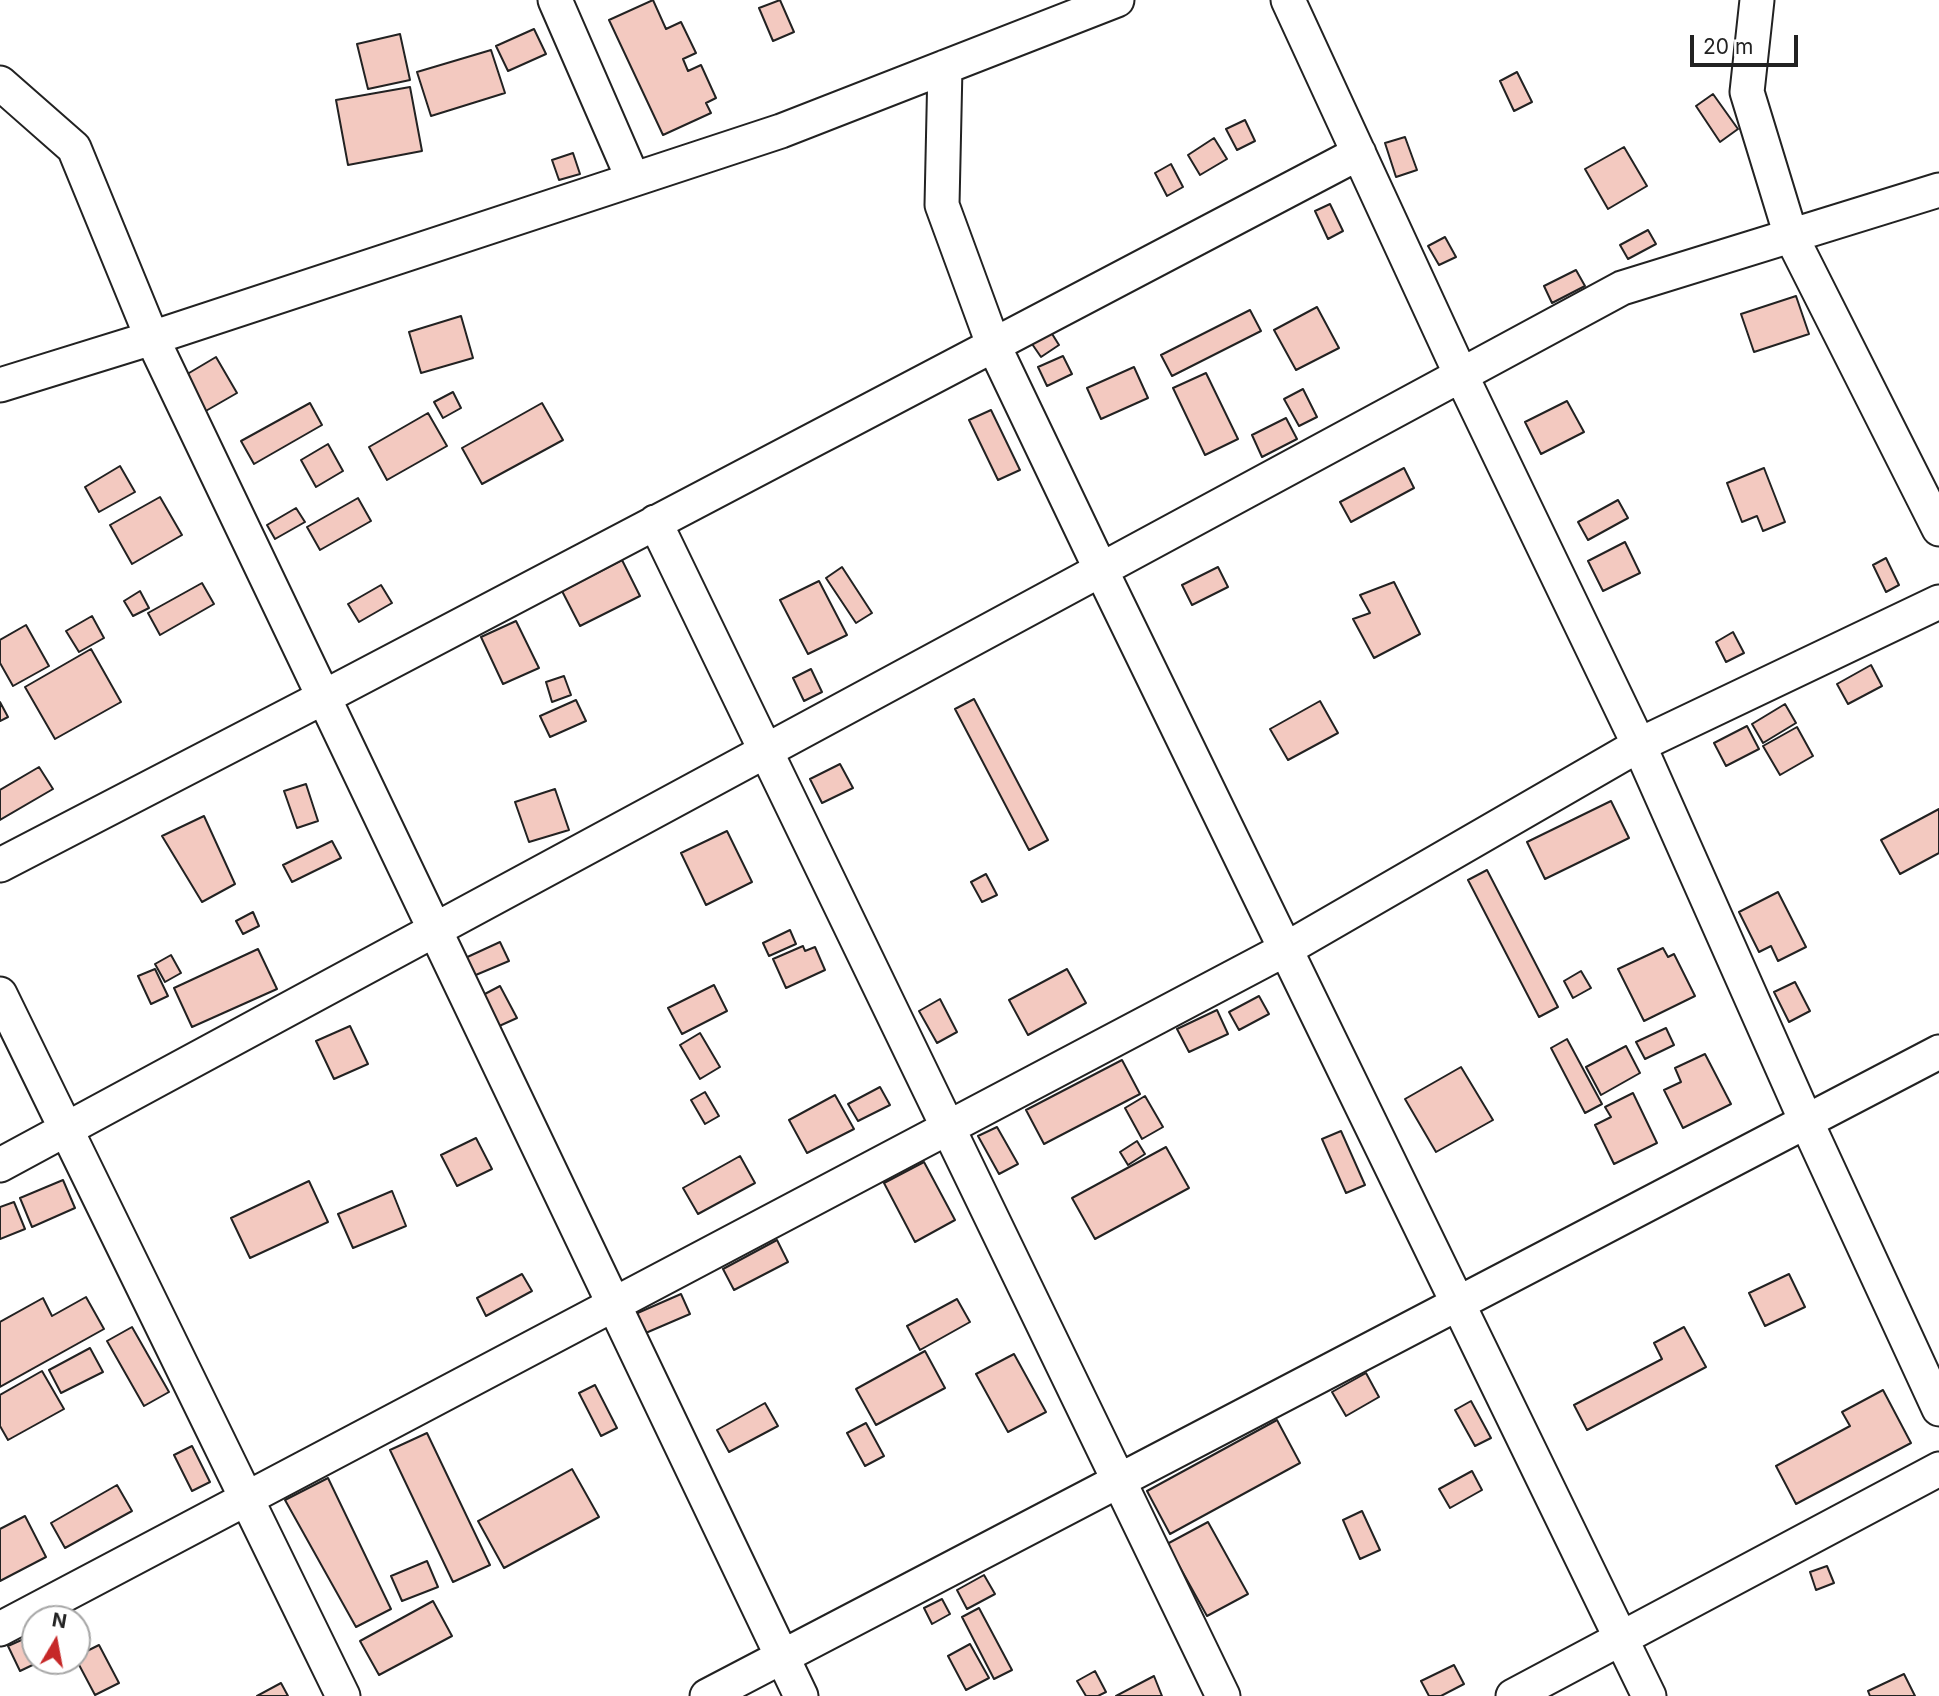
<!DOCTYPE html>
<style>
body{margin:0}
#map{position:relative;width:1939px;height:1696px;overflow:hidden;background:#fff;font-family:Inter,sans-serif}
canvas{display:block}
.north{position:absolute;left:21px;top:1605px;width:70px;height:70px;box-sizing:border-box;background:#fff;border:2px solid #a7a7a7;border-radius:50%;rotate:10deg;font-size:19px;font-weight:700;line-height:28px;text-align:center;color:#222}
.north::after{content:'';display:block;margin:auto;width:24px;height:32px;background:#c62828;clip-path:polygon(50% 0,100% 100%,50% 72%,0 100%)}
.scale{position:absolute;left:1690px;top:35px;width:108px;height:32px;box-sizing:border-box;border:4px solid #222;border-top:0;padding-left:9px;font-size:21px;line-height:24px;white-space:nowrap;color:#222;-webkit-text-stroke:5px #fff;paint-order:stroke}
</style>
<div id="map">
<canvas width="1939" height="1696"></canvas>
<div class="north">N</div>
<div class="scale">20 m</div>
</div>
<script>
const context = document.querySelector('canvas').getContext('2d');
context.lineJoin = 'round';
function fill(path, color) { context.fillStyle = color; context.fill(path, 'evenodd'); }
function strokePath(path, color, width, dash) { context.strokeStyle = color; context.lineWidth = width; context.lineCap = dash ? 'butt' : 'round'; context.setLineDash(dash || []); context.stroke(path); }
const building = new Path2D(`
 M653 0 666 29 681 22 696 53 683 59 688 71 701 65 716 98 706 103 711 113 663 135 609 20Z
 M780 0 794 32 773 41 759 8Z
 M534 29 546 54 508 71 496 46Z
 M400 34 410 80 368 89 357 44Z
 M491 50 505 93 431 116 417 72Z
 M1517 72 1532 102 1514 111 1500 81Z
 M410 87 422 151 348 165 336 100Z
 M1713 94 1738 129 1720 142 1696 106Z
 M1245 120 1255 141 1237 150 1226 129Z
 M1405 137 1417 170 1396 177 1385 143Z
 M1214 138 1227 159 1200 175 1188 155Z
 M1624 147 1647 186 1608 209 1585 169Z
 M573 153 580 174 559 180 552 160Z
 M1171 164 1183 187 1167 196 1155 173Z
 M1330 204 1343 231 1328 239 1315 211Z
 M1648 230 1656 244 1628 259 1620 245Z
 M1445 237 1456 257 1439 265 1428 246Z
 M1576 270 1585 286 1552 303 1544 286Z
 M1796 296 1809 334 1754 352 1741 314Z
 M1317 307 1339 348 1296 370 1274 330Z
 M1250 310 1261 331 1172 376 1161 355Z
 M461 316 473 358 421 373 409 332Z
 M1049 329 1059 345 1041 357 1030 341Z
 M1063 356 1072 374 1047 386 1038 367Z
 M216 357 237 393 204 412 184 376Z
 M1134 367 1148 398 1101 419 1087 388Z
 M1206 373 1238 439 1205 455 1173 388Z
 M1303 389 1317 417 1299 426 1284 399Z
 M453 392 461 408 443 418 434 402Z
 M1567 401 1584 432 1541 454 1525 422Z
 M310 403 322 425 254 464 241 441Z
 M542 403 563 440 482 484 462 448Z
 M991 410 1020 470 998 480 969 420Z
 M428 413 447 446 387 480 369 447Z
 M1286 418 1297 439 1262 457 1252 435Z
 M328 444 343 471 316 487 301 460Z
 M120 466 135 492 99 512 85 487Z
 M1404 468 1414 488 1351 522 1340 502Z
 M1764 468 1785 522 1763 531 1757 516 1742 522 1727 483Z
 M160 497 182 535 132 564 110 525Z
 M358 498 371 521 320 550 307 527Z
 M1618 500 1628 518 1588 540 1578 522Z
 M296 508 305 522 275 539 267 525Z
 M1625 542 1640 573 1603 591 1588 561Z
 M1886 558 1899 585 1886 592 1873 565Z
 M622 560 640 596 580 626 562 591Z
 M842 567 872 613 856 623 826 578Z
 M1218 567 1228 587 1192 605 1182 585Z
 M819 581 847 635 808 654 780 600Z
 M1394 582 1420 634 1374 658 1353 619 1370 613 1360 595Z
 M202 583 214 604 160 635 148 613Z
 M381 585 392 603 359 622 348 604Z
 M140 591 149 608 133 616 124 601Z
 M92 616 104 638 79 652 66 631Z
 M516 621 539 668 503 684 481 637Z
 M26 625 49 666 13 686 0 663V640Z
 M1733 632 1744 653 1726 662 1716 642Z
 M91 649 121 702 55 739 25 687Z
 M1871 665 1882 686 1848 704 1837 684Z
 M811 669 822 692 804 701 793 678Z
 M564 676 571 695 552 702 546 682Z
 M974 699 1048 840 1029 850 955 709Z
 M576 700 586 721 550 737 540 716Z
 M1320 701 1338 733 1288 760 1270 729Z
 M0 702 8 717 0 721Z
 M1785 704 1796 723 1763 743 1752 724Z
 M1747 726 1759 749 1726 766 1714 743Z
 M1797 727 1813 756 1780 775 1763 746Z
 M840 764 853 788 822 803 810 779Z
 M39 767 53 789 0 820V790Z
 M306 784 318 821 297 828 284 791Z
 M555 789 569 830 529 842 515 802Z
 M1611 801 1629 838 1545 879 1527 842Z
 M1939 809V853L1900 874 1881 840Z
 M204 816 235 884 202 902 162 836Z
 M727 831 752 882 706 905 681 853Z
 M332 841 341 858 292 882 283 865Z
 M1487 870 1558 1007 1539 1017 1468 880Z
 M986 874 997 895 982 902 971 882Z
 M1778 892 1806 947 1778 961 1771 946 1759 952 1739 912Z
 M253 912 259 926 243 934 236 921Z
 M790 930 796 944 769 956 763 943Z
 M500 942 509 961 471 977 463 959Z
 M803 946 805 951 815 947 825 970 786 988 773 959Z
 M1663 948 1668 957 1674 954 1695 996 1644 1021 1618 969Z
 M258 949 277 989 192 1027 174 988Z
 M171 955 181 973 165 982 155 964Z
 M155 969 168 996 151 1004 138 976Z
 M1067 969 1086 1003 1028 1035 1009 1000Z
 M1581 971 1591 988 1573 998 1564 981Z
 M1795 982 1810 1011 1789 1022 1774 992Z
 M714 985 727 1011 682 1034 668 1008Z
 M500 986 517 1018 497 1027 481 996Z
 M1259 996 1269 1014 1239 1030 1229 1012Z
 M940 999 957 1032 937 1043 919 1011Z
 M1217 1010 1228 1034 1189 1052 1177 1029Z
 M350 1026 368 1064 334 1079 316 1041Z
 M1666 1028 1674 1045 1645 1059 1636 1042Z
 M700 1033 720 1067 700 1079 680 1045Z
 M1567 1039 1602 1104 1585 1113 1551 1048Z
 M1626 1046 1640 1073 1601 1095 1586 1067Z
 M1705 1054 1731 1104 1683 1128 1664 1090 1681 1082 1675 1068Z
 M1122 1060 1140 1094 1044 1144 1026 1110Z
 M1461 1067 1493 1120 1436 1152 1405 1099Z
 M880 1087 890 1105 858 1121 848 1104Z
 M705 1092 719 1116 705 1124 691 1100Z
 M1633 1093 1657 1143 1614 1164 1595 1125 1611 1117 1605 1107Z
 M835 1095 854 1129 807 1153 789 1120Z
 M1145 1096 1163 1127 1142 1139 1125 1108Z
 M997 1127 1018 1164 999 1174 978 1136Z
 M1341 1131 1365 1185 1346 1193 1322 1139Z
 M476 1138 492 1169 457 1186 441 1155Z
 M1137 1141 1145 1154 1128 1165 1120 1152Z
 M1166 1147 1189 1188 1095 1239 1072 1198Z
 M740 1156 755 1183 698 1214 683 1188Z
 M924 1162 955 1220 915 1242 884 1183Z
 M63 1180 75 1208 32 1227 20 1198Z
 M309 1181 328 1222 250 1258 231 1218Z
 M392 1191 406 1226 353 1248 338 1214Z
 M14 1202 25 1229 0 1239V1207Z
 M777 1240 788 1262 734 1290 723 1269Z
 M522 1274 532 1291 486 1316 477 1298Z
 M1789 1274 1805 1307 1765 1326 1749 1293Z
 M681 1294 690 1314 641 1335 633 1315Z
 M86 1297 104 1329 0 1387V1322L43 1298 52 1316Z
 M957 1299 970 1322 920 1350 907 1326Z
 M132 1327 169 1392 144 1406 107 1341Z
 M1684 1327 1706 1367 1587 1430 1574 1405 1662 1359 1654 1343Z
 M90 1348 103 1372 61 1393 49 1370Z
 M925 1351 945 1388 876 1425 856 1389Z
 M1014 1354 1046 1412 1008 1432 976 1374Z
 M42 1371 64 1409 8 1440 0 1426V1395Z
 M1366 1373 1379 1397 1346 1416 1332 1392Z
 M595 1385 617 1428 601 1436 579 1393Z
 M1883 1390 1911 1443 1796 1504 1776 1466 1850 1426 1842 1412Z
 M1471 1401 1491 1438 1475 1446 1455 1410Z
 M765 1403 778 1426 729 1452 717 1430Z
 M1277 1420 1300 1463 1170 1534 1147 1491Z
 M866 1423 884 1456 865 1466 847 1433Z
 M427 1433 490 1565 453 1582 390 1450Z
 M192 1446 210 1482 192 1491 174 1455Z
 M572 1469 599 1517 504 1568 478 1521Z
 M1472 1471 1482 1490 1450 1508 1439 1489Z
 M328 1478 391 1609 356 1627 285 1500Z
 M117 1485 132 1511 65 1548 51 1523Z
 M1362 1511 1380 1550 1360 1559 1343 1520Z
 M25 1516 46 1557 0 1581V1529Z
 M1208 1522 1248 1594 1207 1616 1167 1544Z
 M427 1561 438 1587 402 1601 391 1576Z
 M1827 1566 1834 1583 1816 1590 1810 1572Z
 M984 1575 995 1594 967 1609 957 1590Z
 M942 1599 950 1614 932 1624 924 1608Z
 M433 1601 452 1636 379 1675 360 1641Z
 M979 1608 1012 1670 994 1679 962 1617Z
 M35 1634V1661H41L20 1671 8 1646Z
 M970 1644 989 1678 966 1690 948 1656Z
 M99 1645 119 1683 95 1695 77 1661V1656Z
 M1454 1665 1464 1684 1441 1696H1429L1421 1681Z
 M1095 1671 1106 1692 1098 1696H1086L1077 1681Z
 M1904 1674 1915 1696H1870L1868 1691Z
 M1154 1676 1162 1696H1116Z
 M281 1683 288 1696H257Z`);
fill(building, '#f3c9c0');
strokePath(building, '#222', 2);
const street = new Path2D(`
 M555 0 633 179
 M1288 0 1461 375 1639 745 1806 1121 1939 1409
 M1757 0 1747 92 1791 236 1939 529
 M945 67 942 205 993 344 1101 570 1649 1696
 M0 83 74 148 152 338 801 1696
 M0 385 152 338 781 131 1117 0
 M655 522 1223 1696
 M0 865 324 697 1359 153
 M0 994 343 1696
 M0 1165 1622 288 1939 190
 M0 1629 1286 949 1639 745 1939 602
 M707 1696 1939 1052
 M1513 1696 1939 1469`);
strokePath(street, '#222', 37);
strokePath(street, '#fff', 33);
</script>
